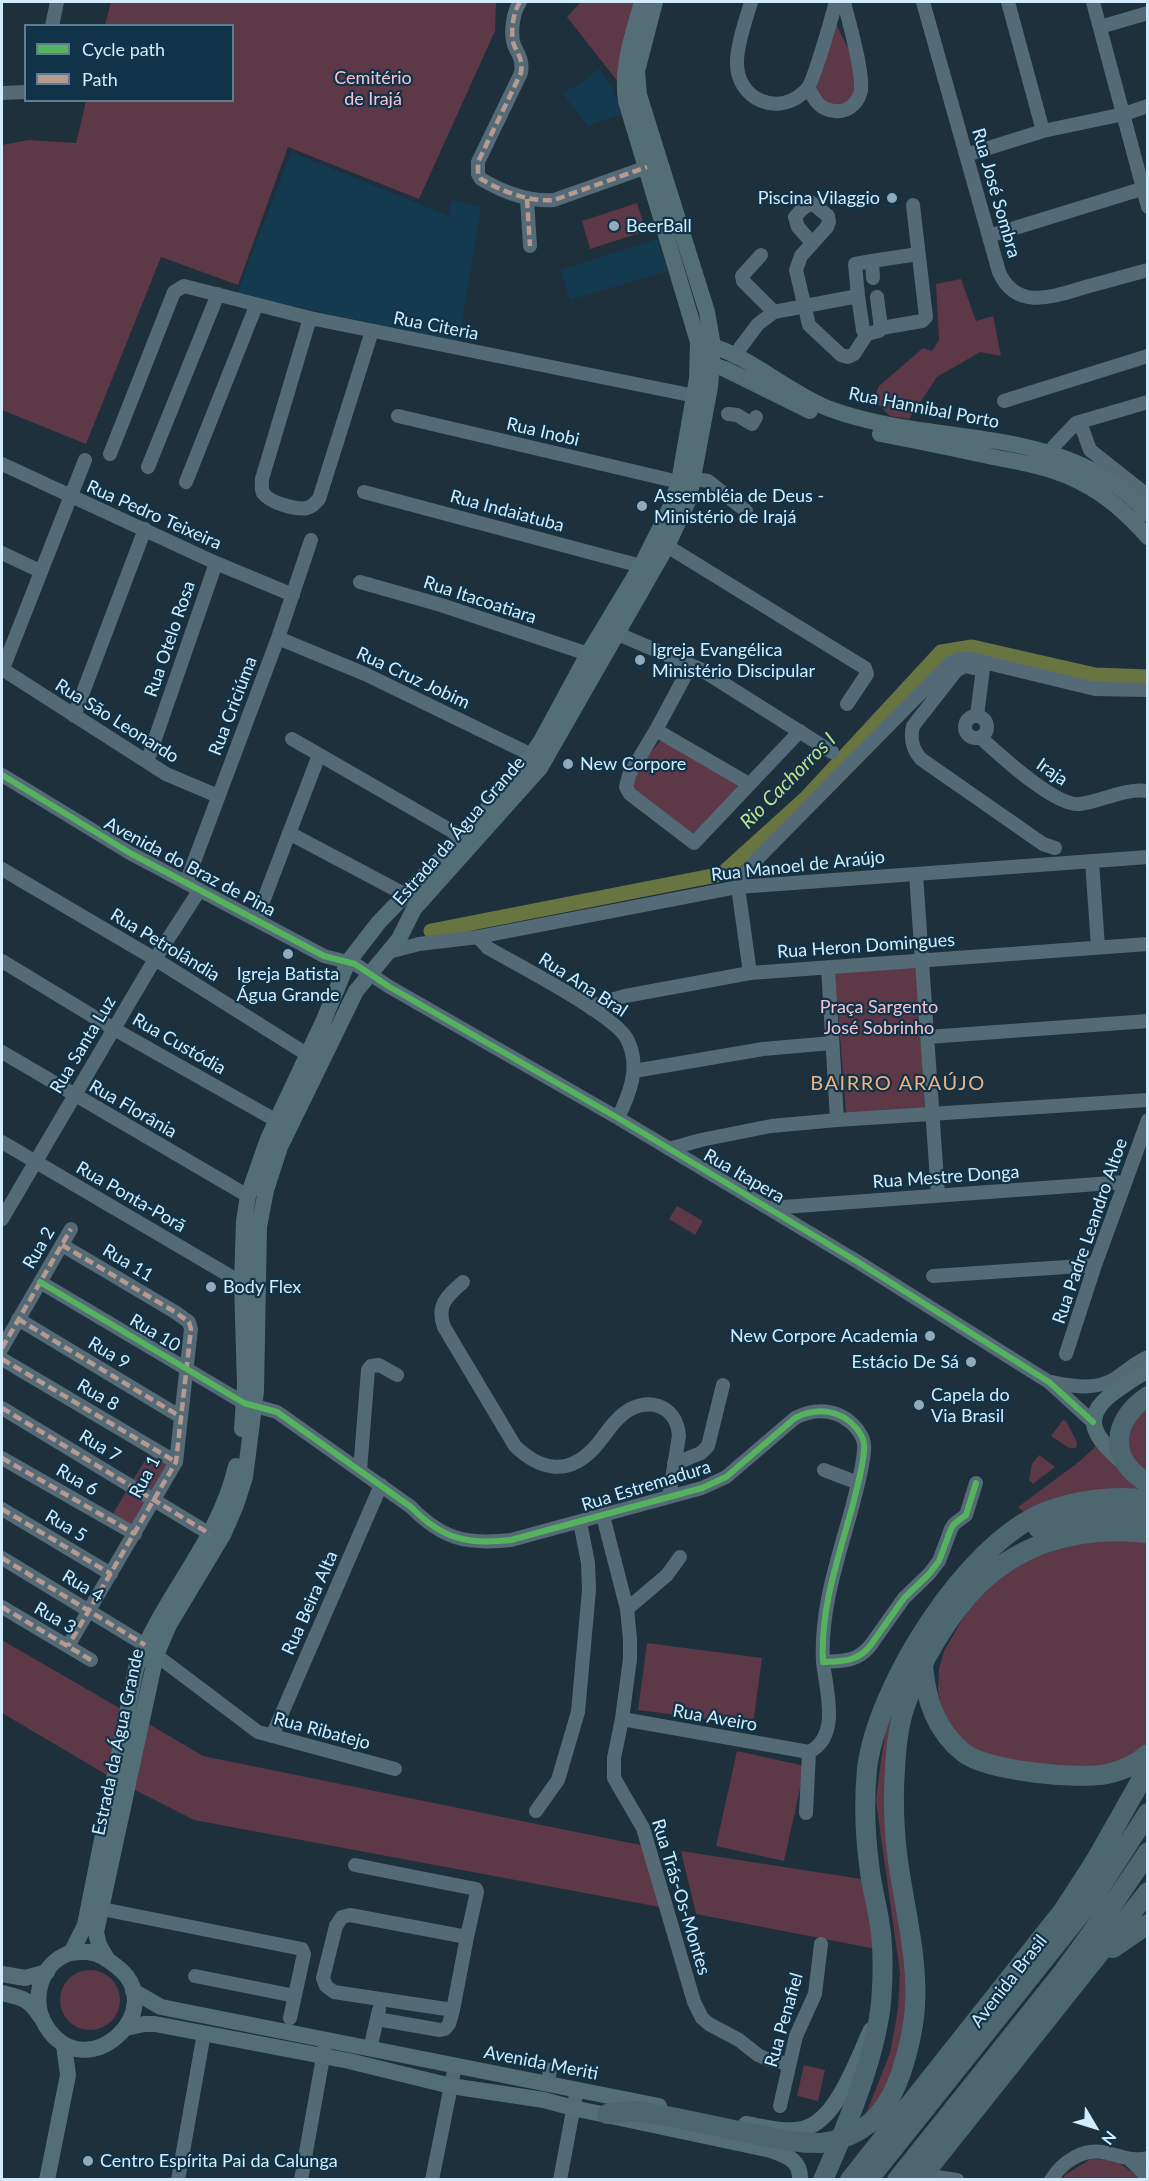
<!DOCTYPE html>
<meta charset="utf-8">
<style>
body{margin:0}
#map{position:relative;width:1149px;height:2181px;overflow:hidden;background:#1d303b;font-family:Lato,sans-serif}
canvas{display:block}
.frame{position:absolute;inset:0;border:3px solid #d2ecfe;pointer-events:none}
.legend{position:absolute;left:24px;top:24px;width:210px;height:78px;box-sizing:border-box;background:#103348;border:2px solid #5e7d91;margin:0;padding:8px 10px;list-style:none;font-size:18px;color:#d2ecfe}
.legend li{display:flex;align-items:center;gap:12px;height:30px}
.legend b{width:30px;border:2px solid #5e7d91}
.north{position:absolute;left:1065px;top:2097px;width:60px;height:60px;-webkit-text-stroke:4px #103348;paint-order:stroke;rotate:128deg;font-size:16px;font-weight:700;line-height:24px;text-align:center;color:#d2ecfe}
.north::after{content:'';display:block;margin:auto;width:21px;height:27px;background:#d2ecfe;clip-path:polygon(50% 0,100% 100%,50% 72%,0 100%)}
</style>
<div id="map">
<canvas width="1149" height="2181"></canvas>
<div class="frame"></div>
<ul class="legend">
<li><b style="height:8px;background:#56b35d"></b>Cycle path</li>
<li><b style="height:8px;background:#b69a8f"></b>Path</li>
</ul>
<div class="north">N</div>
</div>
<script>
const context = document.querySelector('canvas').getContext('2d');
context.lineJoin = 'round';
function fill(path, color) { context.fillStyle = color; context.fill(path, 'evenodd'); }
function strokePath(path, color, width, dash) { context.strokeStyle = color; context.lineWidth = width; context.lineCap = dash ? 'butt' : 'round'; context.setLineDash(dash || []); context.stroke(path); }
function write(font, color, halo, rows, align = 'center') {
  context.font = font + ' Lato,sans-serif'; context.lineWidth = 4.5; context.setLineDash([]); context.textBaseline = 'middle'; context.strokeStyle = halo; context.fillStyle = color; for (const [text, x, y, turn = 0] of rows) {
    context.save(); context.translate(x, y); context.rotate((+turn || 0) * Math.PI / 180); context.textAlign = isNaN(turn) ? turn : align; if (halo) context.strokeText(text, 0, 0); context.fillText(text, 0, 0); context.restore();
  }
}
fill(new Path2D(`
 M598 69 612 86 622 114 588 126 563 94 571 87 573 89Z
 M291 152 449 216 452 200 481 207 459 343 237 293Z
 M657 239 668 271 570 300 560 270Z`), '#133a4f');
fill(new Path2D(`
 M111 2H496L495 31 419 199 288 147 238 285 161 257 86 444 2 410V145L29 140 76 143 86 101 232 100V26L105 25Z
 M581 2H639L622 87 567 17Z
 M836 24C845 44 866 73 853 95 851 99 846 103 843 106L829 105 820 98 816 86Z
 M637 203 646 231 590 249 582 221Z
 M961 279 976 321 993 316 1001 356 980 352 937 377 909 419 890 416 873 399 879 386 923 348 932 351 939 340 936 284Z
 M662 739 744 785 696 838 626 782Z
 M916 965 925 1111 846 1113 835 973Z
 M677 1206 703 1221 695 1235 669 1219Z
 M1147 1402V1472C1116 1447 1131 1429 1147 1402Z
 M1063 1420 1066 1421 1077 1442 1076 1448H1069L1051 1436Z
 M1098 1444 1147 1493 1026 1514 1018 1507 1080 1461Z
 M149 1454 169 1465 153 1492 133 1480Z
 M1039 1455 1055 1467 1033 1484 1029 1480 1032 1464Z
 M127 1490 147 1502 131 1529 111 1517Z
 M1136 1527 991 1567 897 1720 910 1951 905 2050 878 2106 864 2119 890 2053 898 2009 900 1973 876 1801 881 1760 886 1727 926 1637 986 1564Z
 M1089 1539 1147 1540 1148 1745 1144 1750 1097 1770 993 1760 962 1741 950 1725 941 1707 938 1689 939 1669 944 1651 969 1608 985 1588 1032 1553Z
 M2 1640 121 1709 107 1775 2 1713Z
 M647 1643 762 1658 753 1725 638 1710Z
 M149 1724 203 1756 645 1846 665 1908 194 1820 135 1790Z
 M737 1751 805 1766 784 1861 716 1846Z
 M681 1851 868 1880 881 1950 696 1914Z
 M60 2000a30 30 0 1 1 60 0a30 30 0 1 1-60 0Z
 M804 2065 825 2070 818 2101 797 2096Z
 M1091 2159 1115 2160 1139 2177 1138 2180H1062L1066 2174Z`), '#5d3847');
strokePath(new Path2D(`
 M431 931 722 874 806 798 941 652 972 647 1095 675 1148 677`), '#697541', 15);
strokePath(new Path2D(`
 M520 2C513 12 510 33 514 45 519 56 523 60 521 73L478 162V174L481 179C503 192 529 202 554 200L647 167
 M751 2C746 20 738 40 737 60 735 100 780 119 807 89 814 81 832 16 836 2
 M923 2 999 272C1017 313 1057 295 1089 286 1109 281 1128 275 1148 270
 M1008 2 1043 131
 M1093 2 1148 207
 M52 26 57 2
 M1100 27 1148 13
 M809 88C814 100 820 110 835 111 848 113 859 102 861 90 863 69 849 23 844 2
 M2 93 26 92
 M966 155 1043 131 1124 114 1148 106
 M527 199 530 246
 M989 236 1148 187
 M812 243 798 227 795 217 802 209 812 203 828 216 829 222 827 227 801 256 796 270 809 325 841 355 848 357 854 354 867 334 879 331 881 328 877 297
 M761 255 742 276 743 281 774 312
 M872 261 918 254
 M310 318 262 479C262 484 261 489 263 493 270 503 296 510 307 508 313 507 315 503 319 499L372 331
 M881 328 922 321 926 317 913 205
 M867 334 863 330 858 296 855 264 872 261 873 278
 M734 356 758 324 774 312 858 296
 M1004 401 1148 356
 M728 414 737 415 752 424 756 417
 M398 416 679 482
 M1080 422 1090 450 1148 496
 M110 454 174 292 184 286 310 318 695 396
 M1046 461 1054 446 1076 423 1148 402
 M2 464 216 563 293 595
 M148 467 218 294
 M694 479 708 481 746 511
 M186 482 256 306
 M364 492 641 566
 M667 546 865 668 867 674 847 704
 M2 553 40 571
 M360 582 441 605 588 654
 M618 634 702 670 832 752
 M278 638 365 674 532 755
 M691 665 656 730 629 775 626 787 630 794 694 843 800 731
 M974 668 965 666 956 671 913 726C910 739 912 749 921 759L1043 844 1055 848
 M2 669 166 774 218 796
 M2 671 85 460
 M977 715 983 669
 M965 727a11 11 0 1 1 22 0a11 11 0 1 1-22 0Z
 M74 716 145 529
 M656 730 749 784
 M981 738C1000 755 1055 807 1080 804 1103 801 1123 788 1148 791
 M292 739 469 841
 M147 762 216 563
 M2 775 130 853 324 956 355 964 388 986 618 1118 858 1262 1049 1382 1093 1422
 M289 833 404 894
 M1092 861 1098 947
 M2 869 155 959 308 1055
 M916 874 938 1195
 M186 883 278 638 311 540
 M256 920 319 755
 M478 937 488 948C516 964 615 1015 627 1039 641 1066 630 1093 618 1118
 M389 952 419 944 478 937 738 887 1148 857
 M2 961 114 1029 277 1121
 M828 967 837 1120
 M750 973 738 887 742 878 755 861 949 664 958 659H971L1095 689 1148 690
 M592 1009 598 1004 625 996 750 973 1148 944
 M928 1037 1148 1021
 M2 1052 248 1196
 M634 1071 763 1049 832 1043
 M2 1142 242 1283
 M669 1149 701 1140 771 1126 837 1120 1148 1100
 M770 1208 1125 1182
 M2 1219 155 959 199 891
 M62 1245 175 1312 189 1322 191 1329 176 1462 68 1646
 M933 1276 1095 1265
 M40 1282 244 1403 277 1412 411 1507C442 1539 467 1545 511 1540L702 1488 726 1477 795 1418C817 1407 841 1409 857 1429 862 1436 865 1441 864 1450 863 1468 857 1487 853 1504 839 1556 820 1608 823 1662 842 1661 857 1662 870 1646L904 1598 929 1574 939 1561 951 1529 954 1524 966 1515 976 1483
 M463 1282C447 1296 436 1305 444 1327L515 1446C541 1471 569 1476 595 1447 604 1437 611 1424 622 1415 645 1395 677 1404 679 1436L669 1497
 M18 1319 181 1417
 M2 1348 71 1229
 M1066 1354 1095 1265 1148 1120
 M2 1359 176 1462
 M1051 1382C1073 1386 1096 1391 1116 1378 1127 1371 1136 1362 1148 1357
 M2 1408 210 1534
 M2 1458 135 1534
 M674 1464 701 1453 708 1446 723 1385
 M824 1470 858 1483
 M360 1471 368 1370 371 1366 379 1365 397 1375
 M2 1509 111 1574
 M603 1516 627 1609 630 1639V1659L622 1719 614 1758V1778L643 1828 694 2002 702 2018 709 2024 739 2040 758 2055 769 2060 789 2064
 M2 1558 145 1645
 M2 1607 91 1660
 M627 1609 667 1575 680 1557
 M156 1655 258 1732 395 1769
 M622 1719 809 1752C841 1736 826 1690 823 1662
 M272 1736 381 1485
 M536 1811 558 1780 578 1712 589 1590 588 1563 580 1522
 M806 1813 809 1752
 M355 1865 476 1889 477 1892 467 1937
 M102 1909 302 1949 304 1954 290 2018
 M350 1915 467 1937 453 2010 334 1992 326 1986 323 1978 336 1926 342 1917Z
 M195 1976 295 1996
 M377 2019 440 2030 445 2029 449 2024 453 2010
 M370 2049 379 2010
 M548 2083 550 2070
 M780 2106 796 2036 815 1994 821 1944
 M1131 2161 1148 2177
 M923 2175 957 2180
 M178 2180 204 2033
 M301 2180 325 2046
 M432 2180 455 2066
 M560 2180 577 2089
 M1051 2180C1063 2161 1084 2147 1107 2153 1122 2156 1132 2162 1148 2158`), '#546a77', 14);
strokePath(new Path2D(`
 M705 344C750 355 786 392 830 409 935 448 1066 421 1148 514
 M703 362 725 369 810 411
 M880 434C918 441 955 449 993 457 1023 463 1052 467 1080 482 1107 495 1128 515 1148 537
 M242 1429 245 1385 242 1283 244 1221 248 1196 268 1139 323 1022 348 962 379 922 476 822 525 764 541 741 588 654 641 566 670 508 679 482 697 379 698 342 626 101C621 67 633 34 642 2
 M1125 1464C1096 1439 1077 1418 1116 1391 1126 1384 1136 1376 1148 1371
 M88 1952C99 1953 107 1959 116 1966 173 2009 86 2090 46 2026 31 2002 39 1967 65 1955 72 1951 81 1952 88 1952Z
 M71 1953 85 1925 136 1668C162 1597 219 1541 236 1466
 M107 1959 99 1945 96 1932 156 1655 169 1625 223 1535 236 1505 245 1477 256 1391 259 1227 266 1190 280 1147 356 991 399 939 414 909 540 768 667 546 689 499 710 387 713 346 707 312 639 95 637 71 655 2
 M2 1974 25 1978 47 1972
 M133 1991 161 2007 659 2106
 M2 1993C22 1998 28 1998 40 2016
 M126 2028 144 2024H155L349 2061 451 2086 544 2100 573 2108 771 2150C787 2156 801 2160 800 2180
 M746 2124C763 2127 785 2133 802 2129 837 2122 857 2059 871 2030
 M47 2180 68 2075 64 2045`), '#546e77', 16);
strokePath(new Path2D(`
 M1148 1396C1112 1420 1107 1460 1148 1483
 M1038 1528C1071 1515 1113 1513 1148 1520
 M923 1666C926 1700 936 1731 964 1753 987 1771 1078 1780 1107 1774 1121 1771 1137 1764 1148 1754
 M1113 1948 1148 1924
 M607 2114 635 2111 651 2113C683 2119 716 2126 748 2133 771 2137 797 2144 821 2143 831 2142 841 2139 850 2135 878 2123 891 2101 901 2073 908 2051 914 2029 915 2005 918 1955 903 1903 897 1853 894 1826 893 1796 895 1769 896 1749 898 1726 905 1706 919 1664 948 1615 979 1584 1026 1539 1084 1526 1148 1533
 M823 2180C846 2128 875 2059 881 2003 883 1977 884 1952 880 1926 877 1905 871 1885 869 1864 865 1833 864 1800 867 1769 877 1686 966 1544 1045 1512 1076 1500 1115 1495 1148 1500
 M850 2180 1063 1911 1096 1860 1148 1768
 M868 2180 1093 1898 1148 1813
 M897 2180 1064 1971 1117 1898 1148 1852
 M919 2180 1148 1892`), '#4c676f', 20);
strokePath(new Path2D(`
 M520 2C513 12 510 33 514 45 519 56 523 60 521 73L478 162V174L481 179C503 192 529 202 554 200L647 167
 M527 199 530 246
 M62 1245 175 1312 189 1322 191 1329 176 1462 68 1646
 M18 1319 181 1417
 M2 1348 71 1229
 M2 1359 176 1462
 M2 1408 210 1534
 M2 1458 135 1534
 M2 1509 111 1574
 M2 1558 145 1645
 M2 1607 91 1660`), '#b69a8f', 4.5, [9, 4.5]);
strokePath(new Path2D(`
 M2 775 130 853 324 956 355 964 388 986 618 1118 858 1262 1049 1382 1093 1422
 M40 1282 244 1403 277 1412 411 1507C442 1539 467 1545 511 1540L702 1488 726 1477 795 1418C817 1407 841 1409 857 1429 862 1436 865 1441 864 1450 863 1468 857 1487 853 1504 839 1556 820 1608 823 1662 842 1661 857 1662 870 1646L904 1598 929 1574 939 1561 951 1529 954 1524 966 1515 976 1483`), '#56b35d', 6);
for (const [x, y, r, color] of [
 [892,198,6,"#93aaba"],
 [614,226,6,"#93aaba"],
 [642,506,6,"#93aaba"],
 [640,660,6,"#93aaba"],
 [568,764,6,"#93aaba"],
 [288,954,6,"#93aaba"],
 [211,1287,6,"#93aaba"],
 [930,1336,6,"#93aaba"],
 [971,1362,6,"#93aaba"],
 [919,1405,6,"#93aaba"],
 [88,2161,6,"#93aaba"]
]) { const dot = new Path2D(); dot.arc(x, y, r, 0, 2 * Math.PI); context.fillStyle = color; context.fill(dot); strokePath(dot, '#103348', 2); }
write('18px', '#f8c1d2', '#103348', [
 ["Cemitério",373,78],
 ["de Irajá",373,99],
 ["Praça Sargento",879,1007],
 ["José Sobrinho",879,1028]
]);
write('18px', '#d2ecfe', '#103348', [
 ["Rua José Sombra",996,193,74],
 ["Rua Citeria",436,326,11],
 ["Rua Hannibal Porto",924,408,11],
 ["Rua Inobi",543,432,13],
 ["Rua Indaiatuba",507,511,15],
 ["Rua Pedro Teixeira",154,515,24],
 ["Rua Itacoatiara",480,600,18],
 ["Rua Otelo Rosa",170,639,-71],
 ["Rua Cruz Jobim",413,678,25],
 ["Rua Criciúma",233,706,-69],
 ["Rua São Leonardo",117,721,32],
 ["Iraja",1052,772,35],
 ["Estrada da Água Grande",459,831,-49],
 ["Rua Manoel de Araújo",798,866,-6],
 ["Avenida do Braz de Pina",190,867,28],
 ["Rua Petrolândia",165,945,31],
 ["Rua Heron Domingues",866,946,-4],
 ["Rua Ana Bral",583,985,33],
 ["Rua Custódia",179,1044,30],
 ["Rua Santa Luz",83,1045,-59],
 ["Rua Florânia",133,1109,30],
 ["Rua Itapera",744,1176,30],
 ["Rua Mestre Donga",946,1177,-4],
 ["Rua Ponta-Porã",131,1197,30],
 ["Rua Padre Leandro Altoe",1090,1231,-71],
 ["Rua 2",39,1248,-60],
 ["Rua 11",128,1263,31],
 ["Rua 10",155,1333,31],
 ["Rua 9",109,1353,31],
 ["Rua 8",98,1395,30],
 ["Rua 7",100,1446,31],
 ["Rua 1",145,1477,-62],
 ["Rua 6",77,1480,30],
 ["Rua Estremadura",646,1486,-17],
 ["Rua 5",66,1526,31],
 ["Rua 4",83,1586,31],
 ["Rua Beira Alta",310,1603,-66],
 ["Rua 3",55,1618,30],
 ["Rua Aveiro",715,1718,10],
 ["Rua Ribatejo",322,1731,15],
 ["Estrada da Água Grande",118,1742,-78],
 ["Rua Trás-Os-Montes",681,1897,73],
 ["Avenida Brasil",1009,1981,-52],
 ["Rua Penafiel",784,2020,-74],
 ["Avenida Meriti",541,2063,11]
]);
write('18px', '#d2ecfe', '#103348', [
 ["Piscina Vilaggio",880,198,"right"],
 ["BeerBall",626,226],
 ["Assembléia de Deus -",654,496],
 ["Ministério de Irajá",654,517],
 ["Igreja Evangélica",652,650],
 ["Ministério Discipular",652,671],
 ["New Corpore",580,764],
 ["Igreja Batista",288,974,"center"],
 ["Água Grande",288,995,"center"],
 ["Body Flex",223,1287],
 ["New Corpore Academia",918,1336,"right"],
 ["Estácio De Sá",959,1362,"right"],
 ["Capela do",931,1395],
 ["Via Brasil",931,1416],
 ["Centro Espírita Pai da Calunga",100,2161]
], 'left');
write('italic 20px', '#cdde87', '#103348', [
 ["Rio Cachorros I",788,781,-45]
]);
context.letterSpacing = '1.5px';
write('20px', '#f2b17f', '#103348', [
 ["BAIRRO ARAÚJO",898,1084]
]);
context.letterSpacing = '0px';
</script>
